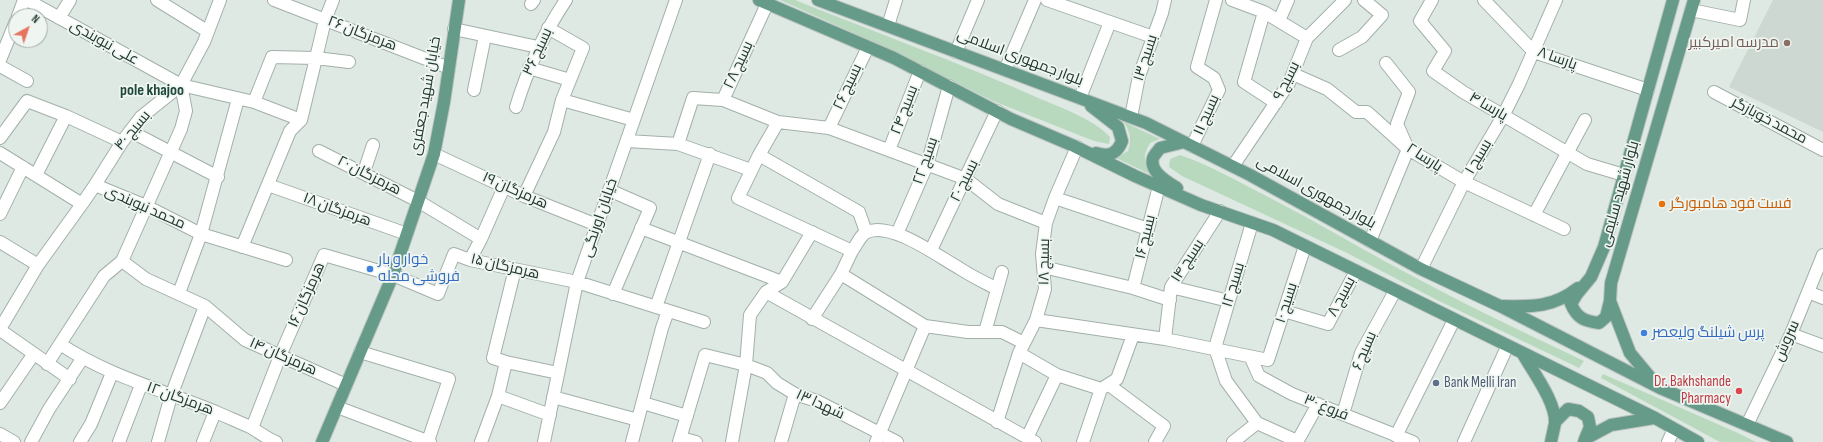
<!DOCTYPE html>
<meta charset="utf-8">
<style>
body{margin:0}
#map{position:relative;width:1823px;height:442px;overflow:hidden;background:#dfe9e3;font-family:"Sofia Sans Condensed",sans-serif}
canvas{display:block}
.north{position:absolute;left:8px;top:8px;width:40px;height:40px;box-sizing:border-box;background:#eff6f2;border:1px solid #9daaa4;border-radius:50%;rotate:40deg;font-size:11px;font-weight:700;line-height:16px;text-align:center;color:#21372f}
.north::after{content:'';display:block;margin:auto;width:14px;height:18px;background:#e7745e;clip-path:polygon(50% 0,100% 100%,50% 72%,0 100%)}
</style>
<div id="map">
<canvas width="1823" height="442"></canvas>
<div class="north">N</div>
</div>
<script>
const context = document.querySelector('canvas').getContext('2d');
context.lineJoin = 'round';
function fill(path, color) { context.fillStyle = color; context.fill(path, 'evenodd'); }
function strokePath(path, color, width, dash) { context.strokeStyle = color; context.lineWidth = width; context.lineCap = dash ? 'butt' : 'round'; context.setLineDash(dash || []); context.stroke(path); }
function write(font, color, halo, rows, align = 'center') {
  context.font = font + ' "Sofia Sans Condensed",Cairo,sans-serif'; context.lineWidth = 3.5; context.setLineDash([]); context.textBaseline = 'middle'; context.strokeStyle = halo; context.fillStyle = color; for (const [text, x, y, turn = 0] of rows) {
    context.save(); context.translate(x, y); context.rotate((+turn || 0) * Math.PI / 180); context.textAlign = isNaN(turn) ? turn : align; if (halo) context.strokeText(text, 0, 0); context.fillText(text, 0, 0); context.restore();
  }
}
fill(new Path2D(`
 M1773 0H1823V132L1729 87Z`), '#cdd8d2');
fill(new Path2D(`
 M780 0H795C875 32 957 62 1036 97 1059 107 1094 119 1110 137L1109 144 1094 141 993 101 878 44Z
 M1124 122 1160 139 1150 143C1142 157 1144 162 1152 175L1116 158 1128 151C1132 139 1130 132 1124 122Z
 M1180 155C1204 163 1226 175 1249 187 1301 213 1351 243 1403 271 1462 303 1523 332 1584 361L1579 368 1437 300 1347 253 1182 176 1169 167 1170 159Z
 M1603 374 1738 433 1756 442H1720L1601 378Z`), '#b9d9bf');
const minor = new Path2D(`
 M27 0 181 85 254 102 272 57 316 58 325 20 333 0
 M157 0 207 31
 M274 0 449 68
 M1047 0 1153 37
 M1232 0 1264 12 1307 38
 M1432 0 1420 21 1445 51 1433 71 1463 92 1587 164 1624 175
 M1484 0 1534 52 1648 90
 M531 4 534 0
 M1691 10 1740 20 1744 0
 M1264 12 1244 82 1276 103
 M18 16 24 0
 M59 18 70 0
 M1279 21 1288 0
 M888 26 896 0
 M454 29 538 47
 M1339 50 1362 37 1382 15 1364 0
 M956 52 978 0
 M0 60 16 21
 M0 66 27 81
 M529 68 570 80
 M1005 70 1035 0
 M1293 74 1327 89 1356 112H1367L1408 149 1464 182 1564 229
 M474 90 485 36
 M1714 92 1823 150
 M1080 98 1110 22
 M562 100 634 120
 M723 100 767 4
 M516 107C528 68 543 34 566 0
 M1131 117 1139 76 1162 13 1165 0
 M301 120 316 58 349 62
 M778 122 759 155 738 198 852 251C856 246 861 234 867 232 891 221 939 257 959 268 971 276 984 282 997 289
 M829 128 868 47
 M130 131 218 177
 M0 138 27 101 66 116 122 142
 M627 141 678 144 751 170
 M678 144 693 98 723 100 778 122 829 128 966 179 998 204 1046 223
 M1192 146 1219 90 1214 78 1197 67 1216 0
 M889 150 920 71
 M319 151 418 201 481 239
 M0 153 82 204 95 185 146 206 201 234 286 260
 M434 154 524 196 597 225
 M759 155 859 212 866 232
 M1233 166 1289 83 1307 38 1345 0
 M364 172 373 145
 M36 175 66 116
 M95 185 122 142 141 117 181 85 204 42 220 0
 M268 185 407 234
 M609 190 650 208 613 294
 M524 196 554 132 562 100 583 48 548 28
 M1055 198 1148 229
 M0 214 23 167
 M1534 215 1585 120
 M1252 223 1215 348 1226 381 1257 423 1297 441
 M641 228 782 282
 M897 234 927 165 949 86
 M1370 241 1408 149 1397 124 1409 92 1386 63
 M0 242 38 265 0 329
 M242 247 290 131 301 120 254 102
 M931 250 997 111
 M470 260 481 239 504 187
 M122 261 146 279 205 306 245 340 346 385
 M38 265 82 204
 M1043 267 1133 288 1170 300
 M1421 269 1464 182 1503 116 1519 84 1556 0
 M841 274 925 326 968 332H1002L1024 343
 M1171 287 1229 301
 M1133 288 1159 186
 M766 292 1035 442
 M1808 292 1823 298
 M179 293 201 234 238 99
 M656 307 710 154
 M1284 311 1328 324 1356 271
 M812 319 841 274 852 251
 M1036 320 1165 339 1268 360 1305 246
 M0 330 70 379
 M985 332 1002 272
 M1791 334 1823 346
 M1165 339 1171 287 1220 211
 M60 344C108 376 163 390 216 412 227 417 239 422 250 427 259 432 266 438 276 442
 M360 352 449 379 428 441
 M1019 353 1057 375 1101 389 1117 379 1133 335
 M1251 358 1259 376 1292 394 1413 442
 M506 362 558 373
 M47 364 104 276 122 261 181 129 186 111 181 85
 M1109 385 1164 426 1155 442
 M498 396 550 415
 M553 397 638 420
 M0 403 33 355
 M643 403 687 416
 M337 407 430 442
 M1343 414 1361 353 1395 291
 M997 422 1019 353 1036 320 1045 289 1042 254 1046 223 1055 198 1077 147
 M1747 425 1791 334 1823 255
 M252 428 280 356 324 255 393 275 438 294 454 254 470 260 577 282 704 322
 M0 434 14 442
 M1396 436 1454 320
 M681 438 696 442
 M1027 438 1057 375
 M31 442 49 409 82 359
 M80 442 91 424 112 373
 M119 442 141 385
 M158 442 171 396 205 306
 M203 442 215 412
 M481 442 498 396 506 362 493 358 515 269
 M544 442 577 282 676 0
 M632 442 662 328 668 311
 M679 442 705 355 746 365 767 373 777 383 795 394 817 401 897 442
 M732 442 746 365 750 315 766 292 782 282 812 232
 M781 442 795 394
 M876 442 925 326
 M1083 442 1101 389
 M1233 442 1257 423
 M1297 442 1318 404
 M1464 442 1507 347
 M1668 442 1674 429`);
const major = new Path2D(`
 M759 0 894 58 1011 119 1074 146 1135 176 1201 205 1273 230 1655 418 1698 442
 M818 0 1146 123 1250 175 1421 269 1500 306 1660 388 1787 442
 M1091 106 1118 127 1122 141C1117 154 1109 157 1096 153
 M1177 188C1168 182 1149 172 1153 158 1154 155 1158 151 1160 148L1184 142
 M1610 301 1606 317 1599 323C1584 321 1577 318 1571 304L1577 294 1591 277 1604 247 1673 0
 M1503 306C1533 307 1554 307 1578 288
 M1523 354C1533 372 1556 402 1555 423 1554 429 1552 436 1551 442
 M1655 383 1630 353 1610 301 1611 283 1694 0
 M1555 422 1568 409 1579 411 1588 417 1590 427 1585 439
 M322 442 393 275 434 154 444 102 459 0
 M1584 442 1585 439 1611 425 1654 418`);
strokePath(minor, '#a2b0a9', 14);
strokePath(major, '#bcc3c1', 14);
strokePath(minor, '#fff', 12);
strokePath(major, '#669b89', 12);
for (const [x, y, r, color] of [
 [1787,43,4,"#8d6e63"],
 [1662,204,4,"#e8710a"],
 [370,269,4,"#3f7fe0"],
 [1644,333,4,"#3f7fe0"],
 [1436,383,4,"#5c6f8a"],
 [1739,391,4,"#e0444e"]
]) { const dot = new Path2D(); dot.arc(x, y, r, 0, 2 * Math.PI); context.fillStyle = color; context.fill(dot); strokePath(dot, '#eff6f2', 1.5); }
write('15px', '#21372f', '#eff6f2', [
 ["هرمزگان ۲۶",362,34,21],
 ["علی نبوبندی",104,43,29],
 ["بسیج ۳۶",538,52,-65],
 ["بلوار جمهوری اسلامی",1020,58,21],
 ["بسیج ۱۳",1146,58,-72],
 ["پارسا ۸",1557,59,20],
 ["بسیج ۲۸",739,65,-65],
 ["بسیج ۹",1287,81,-63],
 ["بسیج ۲۶",848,87,-65],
 ["خیابان شهید جعفری",426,96,-80],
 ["پارسا ۴",1488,107,30],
 ["بسیج ۲۴",905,110,-69],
 ["بسیج ۱۱",1207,115,-66],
 ["محمد خوبازگر",1769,121,28],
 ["بسیج ۴۰",133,131,-50],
 ["بسیج ۱",1479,157,-59],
 ["پارسا ۲",1424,158,33],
 ["بسیج ۲۲",926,161,-71],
 ["هرمزگان ۲۰",369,176,27],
 ["بسیج ۲۰",965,181,-64],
 ["هرمزگان ۱۹",515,191,24],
 ["بلوار جمهوری اسلامی",1316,193,29],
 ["بلوار شهید سلیمی",1620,194,-74],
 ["محمد نبوبندی",145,208,24],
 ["هرمزگان ۱۸",337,210,20],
 ["خیابان اورنگی",600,218,-71],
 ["بسیج ۱۶",1146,237,-76],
 ["بسیج ۱۴",1188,261,-57],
 ["بسیج ۱۸",1045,262,-89],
 ["هرمزگان ۱۵",505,267,13],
 ["بسیج ۱۲",1234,285,-73],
 ["هرمزگان ۱۶",307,295,-66],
 ["بسیج ۸",1342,297,-62],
 ["بسیج ۱۰",1287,303,-72],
 ["سروش",1787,341,-66],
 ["بسیج ۶",1365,351,-67],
 ["هرمزگان ۱۴",283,357,24],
 ["هرمزگان ۱۲",180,399,20],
 ["شهدا ۱۳",820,405,25],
 ["فروغ ۳۰",1326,408,22]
]);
write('15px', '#785e54', '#eff6f2', [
 ["مدرسه امیرکبیر",1779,43]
], 'right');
write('15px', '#c56008', '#eff6f2', [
 ["فست فود هامبورگر",1670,204]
], 'left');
write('15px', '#366cbe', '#eff6f2', [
 ["خوار و بار",378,260],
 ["فروشی محله",378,277],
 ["پرس شیلنگ ولیعصر",1652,333]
], 'left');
write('15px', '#be3a42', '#eff6f2', [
 ["Dr. Bakhshande",1731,382],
 ["Pharmacy",1731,399]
], 'right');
write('15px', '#4e5e75', '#eff6f2', [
 ["Bank Melli Iran",1444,383]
], 'left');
write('bold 16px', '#1f473a', '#eff6f2', [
 ["pole khajoo",152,91]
]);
</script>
